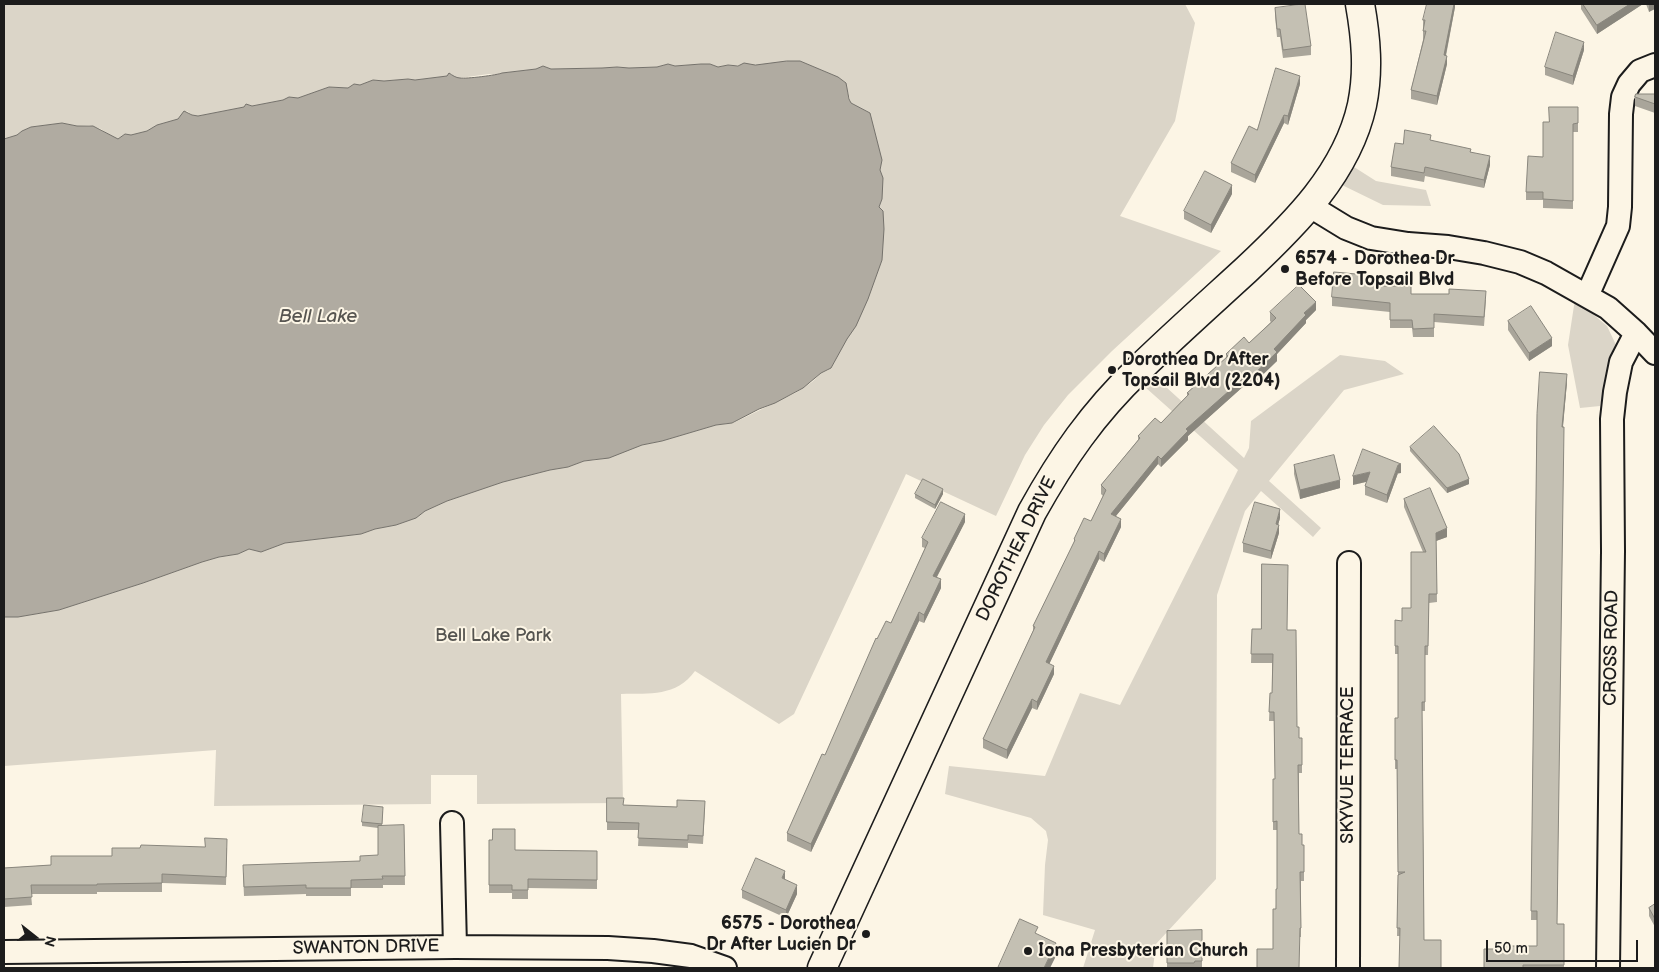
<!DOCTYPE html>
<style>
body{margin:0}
#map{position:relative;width:1659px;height:972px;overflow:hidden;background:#fcf5e5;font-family:"Balsamiq Sans",sans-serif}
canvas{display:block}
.frame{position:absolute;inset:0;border:5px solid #1c1c1c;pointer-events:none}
.north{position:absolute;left:10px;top:912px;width:50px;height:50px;-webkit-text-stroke:4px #fcf5e5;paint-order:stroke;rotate:106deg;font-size:14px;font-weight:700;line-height:20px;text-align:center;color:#1c1c1c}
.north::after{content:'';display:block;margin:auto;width:18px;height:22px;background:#1c1c1c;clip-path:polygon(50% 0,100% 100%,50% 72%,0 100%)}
.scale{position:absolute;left:1486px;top:940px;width:152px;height:22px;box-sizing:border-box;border:2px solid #1c1c1c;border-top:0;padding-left:6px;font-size:15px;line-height:18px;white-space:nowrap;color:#1c1c1c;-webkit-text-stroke:4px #fcf5e5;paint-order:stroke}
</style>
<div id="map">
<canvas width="1659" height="972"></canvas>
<div class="frame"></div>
<div class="north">N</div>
<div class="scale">50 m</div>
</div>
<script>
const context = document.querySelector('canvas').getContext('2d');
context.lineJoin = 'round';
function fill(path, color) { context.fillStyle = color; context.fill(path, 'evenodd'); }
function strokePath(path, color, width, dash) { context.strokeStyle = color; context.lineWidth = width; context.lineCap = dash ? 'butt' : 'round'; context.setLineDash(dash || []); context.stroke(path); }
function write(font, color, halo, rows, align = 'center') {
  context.font = font + ' "Balsamiq Sans",sans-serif'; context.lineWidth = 4; context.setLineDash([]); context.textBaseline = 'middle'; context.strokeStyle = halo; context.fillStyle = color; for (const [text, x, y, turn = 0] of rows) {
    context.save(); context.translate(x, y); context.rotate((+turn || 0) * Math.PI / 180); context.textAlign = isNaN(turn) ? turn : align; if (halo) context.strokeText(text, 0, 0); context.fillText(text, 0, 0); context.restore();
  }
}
fill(new Path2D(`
 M4 4H1185L1195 23 1175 121 1120 216 1221 251 1112 351 1068 395 1044 425 1025 455 996 516 906 474 794 714 779 724 695 671C676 697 650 693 621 694L623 803 477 804V775H431V804L214 806 216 750 4 766V617H18L59 610 143 583 202 562 219 557 238 554 249 549 261 552 285 543 361 534 375 529 396 525 416 518 425 511 447 501 503 482 550 470 568 467 584 461 598 460 642 445 662 441 716 425 733 423 795 393 812 382 821 373 828 370 834 363 883 239 870 113 851 103 845 82 838 77 800 61 755 65H728L718 67 710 64H701L675 66 668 64 657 67 629 68 617 67 602 68 551 69 543 66 536 69 502 73 498 75 489 74 460 78 447 76 414 80 408 79 384 81 373 80 360 85 354 84 348 88 329 87 298 98 291 97 283 100 252 106 246 104 244 107 198 116 192 115 187 111 178 119 157 125 147 131 131 135 125 134 118 139 113 138 101 129 89 125 77 126 62 123 31 127 22 131 17 135 4 139Z
 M1354 167 1376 181 1426 190 1431 206 1383 205 1342 185Z
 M1575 299 1607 326 1617 347 1606 382 1600 406 1580 408 1568 345Z
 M1340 355 1385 361 1404 374 1344 390 1269 481 1321 528 1313 537 1261 491 1245 511 1217 595 1216 879 1156 944 1153 968H1083L1095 930 1043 915 1045 865 1048 840 1046 831 1031 818 945 794 949 766 1045 776 1080 693 1120 705 1238 470 1145 387 1155 377 1244 458 1249 448 1251 421Z`), '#dbd5c8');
const water = new Path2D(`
 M787 61H800L838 77 846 83 849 99 851 103 870 113 882 160 880 170 883 178 882 199 879 207 883 211 884 229 882 260 868 299 856 326 847 339 831 368 821 373 803 388 775 403 759 409 732 423 716 425 662 441 642 445 609 458 584 461 568 467 550 470 503 482 447 501 425 511 416 518 396 525 375 529 361 534 285 543 261 552 249 549 238 554 219 557 202 562 143 583 59 610 18 617H4V139L17 135 22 131 31 127 62 123 77 126H93L118 139 125 134 131 135 147 131 157 125 178 119 184 111 192 115 198 116 244 107 246 104 252 106 283 100 289 97 298 98 329 87 348 88 354 84 360 85 373 80 384 81 408 79 415 80 447 76 449 73C452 75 456 78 460 78 466 79 498 75 502 73L536 69 543 66 551 69 602 68 617 67 629 68 657 67 668 64 675 66 701 64H710L718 67 728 65 738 66 744 63 755 65Z`);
fill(water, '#b0aba1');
strokePath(water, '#75726c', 1);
const minor = new Path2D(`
 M1310 206 1346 228 1371 238 1408 244 1448 247 1484 253 1520 262 1546 273 1608 308 1636 333 1655 353
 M1587 296 1618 226 1620 207 1621 114 1623 97 1629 84 1640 71 1655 65
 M452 823 455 947
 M4 952 455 947 608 948 653 951 691 956 725 968
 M1348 968 1349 563
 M1608 968 1613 551 1612 419 1615 392 1621 362 1636 333`);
const tertiary = new Path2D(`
 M822 968 1032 512C1062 458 1093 413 1138 370 1173 336 1210 303 1246 270 1295 224 1347 173 1362 105 1369 71 1366 38 1360 4`);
strokePath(minor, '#1c1c1c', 26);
strokePath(tertiary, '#1c1c1c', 31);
strokePath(minor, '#fcf5e5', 22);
strokePath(tertiary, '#fcf5e5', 28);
fill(new Path2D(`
 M1455 4V7L1446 56 1447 64 1437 105 1411 99V90L1423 40V20Z
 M1581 4H1643L1597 34 1581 9Z
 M1646 4H1655L1649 12Z
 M1275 8 1311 46V55L1283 58 1280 37H1277L1275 16Z
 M1584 50 1573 85 1545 75V67Z
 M1300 84 1288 125 1284 123 1255 183 1231 172V163L1257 130Z
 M1655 94V113L1635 106V97Z
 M1578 107V132H1573V209L1543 208V200H1526V192L1543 157 1549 122Z
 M1431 140 1471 152 1490 165 1484 188 1425 176 1424 182 1391 176V167L1403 144Z
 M1232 194 1211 233 1184 219V211Z
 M1378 286 1411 294H1449L1486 300 1484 326 1434 322V337H1413L1412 328H1390V312L1332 306V297Z
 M1316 310 1306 320V323L1277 354V361L1249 388 1246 384 1188 436V440L1161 467 1158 464 1116 516 1121 527 1104 562 1099 559 1049 664 1054 674 1037 710 1032 708 1007 759 983 748V739L1033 631V626L1074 543V539L1091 521 1103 496 1101 494V485L1138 440V436L1161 423 1187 396V393L1226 358V354L1249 343 1271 322 1270 321V312Z
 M1508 321 1552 346 1529 361 1508 330Z
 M1567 382 1563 427 1557 924H1564V968H1484L1498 949 1537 946V920H1531L1537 414Z
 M1410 447 1469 484 1447 493 1410 451Z
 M1294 465 1340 488 1300 499 1294 474Z
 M1398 473 1387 503 1365 495V486L1367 481 1353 485 1401 473Z
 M915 494H943L935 509 915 498Z
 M1404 499 1447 537 1436 541 1437 602 1429 603 1428 655H1425V711H1422L1424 940 1441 968 1400 936H1397L1398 878 1397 769H1395V718H1398V654H1395V620L1402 621 1411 608 1423 552 1404 507Z
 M1280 518 1278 525 1279 533 1271 559 1243 552V543Z
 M965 522 937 577 941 588 924 623 919 621 811 852 787 841V833L825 755 877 639 891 623 925 548 922 547V538Z
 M1252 629 1287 630 1297 727 1299 738H1302V773H1299V834L1302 845H1304V881H1301V937H1300L1273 949 1277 889V830H1273V779H1275L1274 721H1269L1270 693H1272V663H1251Z
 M607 798 623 805 705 808 703 844 688 843V848L638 846 639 830H607Z
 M383 811 382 826 404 825 405 885H383V888H351V896H306V894L244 896 243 873 360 861 378 855V828L362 826V822Z
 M489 840 515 850 597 851V889L528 888V899H512V893H489Z
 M227 848 226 885 162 883V892H97V894H31L32 905 4 907V868L51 865 112 856Z
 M785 879 797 894 786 918 742 898V890Z
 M1655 904V927L1649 916V908Z
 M1202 930V968H1167V931Z`), '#a9a59a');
fill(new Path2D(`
 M1454 4H1455V7L1444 64V55Z
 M1630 4H1643L1597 34V25Z
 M1649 4H1655V9L1649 12Z
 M1584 42V50L1573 85V76Z
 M1447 56V64L1437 105V96Z
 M1300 76V84L1288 125V116Z
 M1284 115V123L1255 183V175Z
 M1490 156V165L1484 188V180Z
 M1232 185V194L1211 233V225Z
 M1316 302V310L1306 320V323L1277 354V361L1249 388V379L1304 313Z
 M1552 338V346L1529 361V353Z
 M1567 374V382L1562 436V427Z
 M1246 376V384L1188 436V440L1161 467V459L1186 429Z
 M1158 456V464L1111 522V514Z
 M1401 464V473H1398L1387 503V495L1398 465Z
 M1370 472V481L1353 485V476Z
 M1469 479V484L1447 493V488Z
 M1340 480V488L1300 499V490Z
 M943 489V494L935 509V505Z
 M1280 509V518L1276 532V524Z
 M965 514V522L933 584V576Z
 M1121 519V527L1104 562V554Z
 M1279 525V533L1271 559V551Z
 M1447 528V537L1436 541V533Z
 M1099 551V559L1046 671V662Z
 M941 579V588L924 623V615Z
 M919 612V621L811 852V844Z
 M1054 666V674L1037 710V702Z
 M1032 699V708L1007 759V750Z
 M785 871V880L782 878Z
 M797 885V894L786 918V910Z
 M1056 943V956L1050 968H1044Z`), '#89867d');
const building = new Path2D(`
 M1305 4 1311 46 1283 50 1280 29H1277L1275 8Z
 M1427 4H1454L1444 55 1447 56 1437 96 1411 90 1426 31H1423L1425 20H1423Z
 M1583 4H1630L1597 25Z
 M1556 32 1584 42 1573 76 1545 67Z
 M1276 68 1300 76 1288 116 1284 115 1255 175 1231 163 1249 126 1257 130Z
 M1636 94H1655V104L1635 97Z
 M1549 107H1578V123L1573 124V201L1543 199V192H1526L1528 156 1543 157V122H1549Z
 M1405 130 1431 135 1430 140 1471 149 1470 152 1490 156 1484 180 1425 167 1424 173 1391 167 1395 143 1403 144Z
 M1205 171 1232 185 1211 225 1184 211Z
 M1334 272 1378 276 1377 286H1411V294H1449V289L1486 291 1484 317 1434 314V328L1413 329 1412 320H1390V303L1332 297Z
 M1299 285 1316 302 1304 313 1306 315 1274 349 1277 352 1249 379 1246 376 1186 429 1188 431 1161 459 1158 456 1111 514 1121 519 1104 554 1099 551 1046 662 1054 666 1037 702 1032 699 1007 750 983 739 1035 627 1033 626 1075 540 1074 539 1084 518 1091 521 1106 490 1101 485 1140 438 1138 436 1155 418 1161 423 1189 394 1187 393 1228 356 1226 354 1244 337 1249 343 1276 318 1270 312Z
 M1531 306 1552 338 1529 353 1508 321Z
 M1540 372 1567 374 1562 427H1564L1557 924H1564V965H1523V968H1484V949H1498V946H1537V911H1531L1537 414Z
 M1434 426 1459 454 1469 479 1447 488 1410 447Z
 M1363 449 1401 464 1398 465 1387 495 1365 486 1370 472 1353 476Z
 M1334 455 1340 480 1300 490 1294 465Z
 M923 479 943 489 935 505 915 494Z
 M1430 488 1447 528 1436 533 1437 594H1429L1428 646H1425V702H1422L1424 940H1441V968H1399L1400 928H1397L1398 875 1405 872H1398L1397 760H1395V718H1398V646H1395V620L1402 621V608H1411V552H1426L1404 499Z
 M941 502 965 514 933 576 941 579 924 615 919 612 811 844 787 833 822 754 825 755 876 638 877 639 886 621 891 623 928 542 922 538Z
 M1255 502 1280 509 1276 524 1279 525 1271 551 1243 543Z
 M1262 564 1288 565 1287 630H1296L1297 727H1299V738H1302V765H1298L1299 834H1302V845H1304V872H1300L1301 928H1300L1299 968H1257V949H1273V909H1276V889H1277V821L1273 822V779H1275L1274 712H1269L1270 693H1272L1273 654H1251L1252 629H1261Z
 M607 798H624L623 805 677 807V800L705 801 703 836 688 835V840L638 838 639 823 607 822Z
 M364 805 383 807 382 824 362 822Z
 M404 825 405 876H382L383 879 351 880V888H306V885L244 887 243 865 360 861V856L378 855V826Z
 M493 829H515V850L597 851V880L528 879V890H512V885H489V840H492Z
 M205 838 227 839 226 877 162 874V883L97 884V885H31L32 897 4 899V868L51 865V856H112V848H140L141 845 205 847Z
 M756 858 785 871 782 878 797 885 786 910 742 890Z
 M1655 904V919L1649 908Z
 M1020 919 1038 927 1035 933 1056 943 1044 968H998Z
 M1202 930V961H1195L1194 963H1167V931Z`);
fill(building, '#c4c0b3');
strokePath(building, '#89867d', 1);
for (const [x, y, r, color] of [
 [1285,269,5,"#1c1c1c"],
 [1112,370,5,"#1c1c1c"],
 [866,934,5,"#1c1c1c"],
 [1028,951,5,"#1c1c1c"]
]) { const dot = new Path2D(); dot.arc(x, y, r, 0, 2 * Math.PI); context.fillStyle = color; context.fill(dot); strokePath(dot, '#fcf5e5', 2); }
write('bold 18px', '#1c1c1c', '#fcf5e5', [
 ["6574 - Dorothea Dr",1295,259],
 ["Before Topsail Blvd",1295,280],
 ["Dorothea Dr After",1122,360],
 ["Topsail Blvd (2204)",1122,381],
 ["6575 - Dorothea",856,924,"right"],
 ["Dr After Lucien Dr",856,945,"right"],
 ["Iona Presbyterian Church",1038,951]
], 'left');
write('18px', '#1c1c1c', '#fcf5e5', [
 ["DOROTHEA DRIVE",1017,549,-64],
 ["CROSS ROAD",1612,648,-89],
 ["SKYVUE TERRACE",1348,765,-90],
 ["SWANTON DRIVE",366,948,-1]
]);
write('18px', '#555450', '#fcf5e5', [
 ["Bell Lake Park",493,636]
]);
write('italic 19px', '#575551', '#fcf5e5', [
 ["Bell Lake",318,317]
]);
</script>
